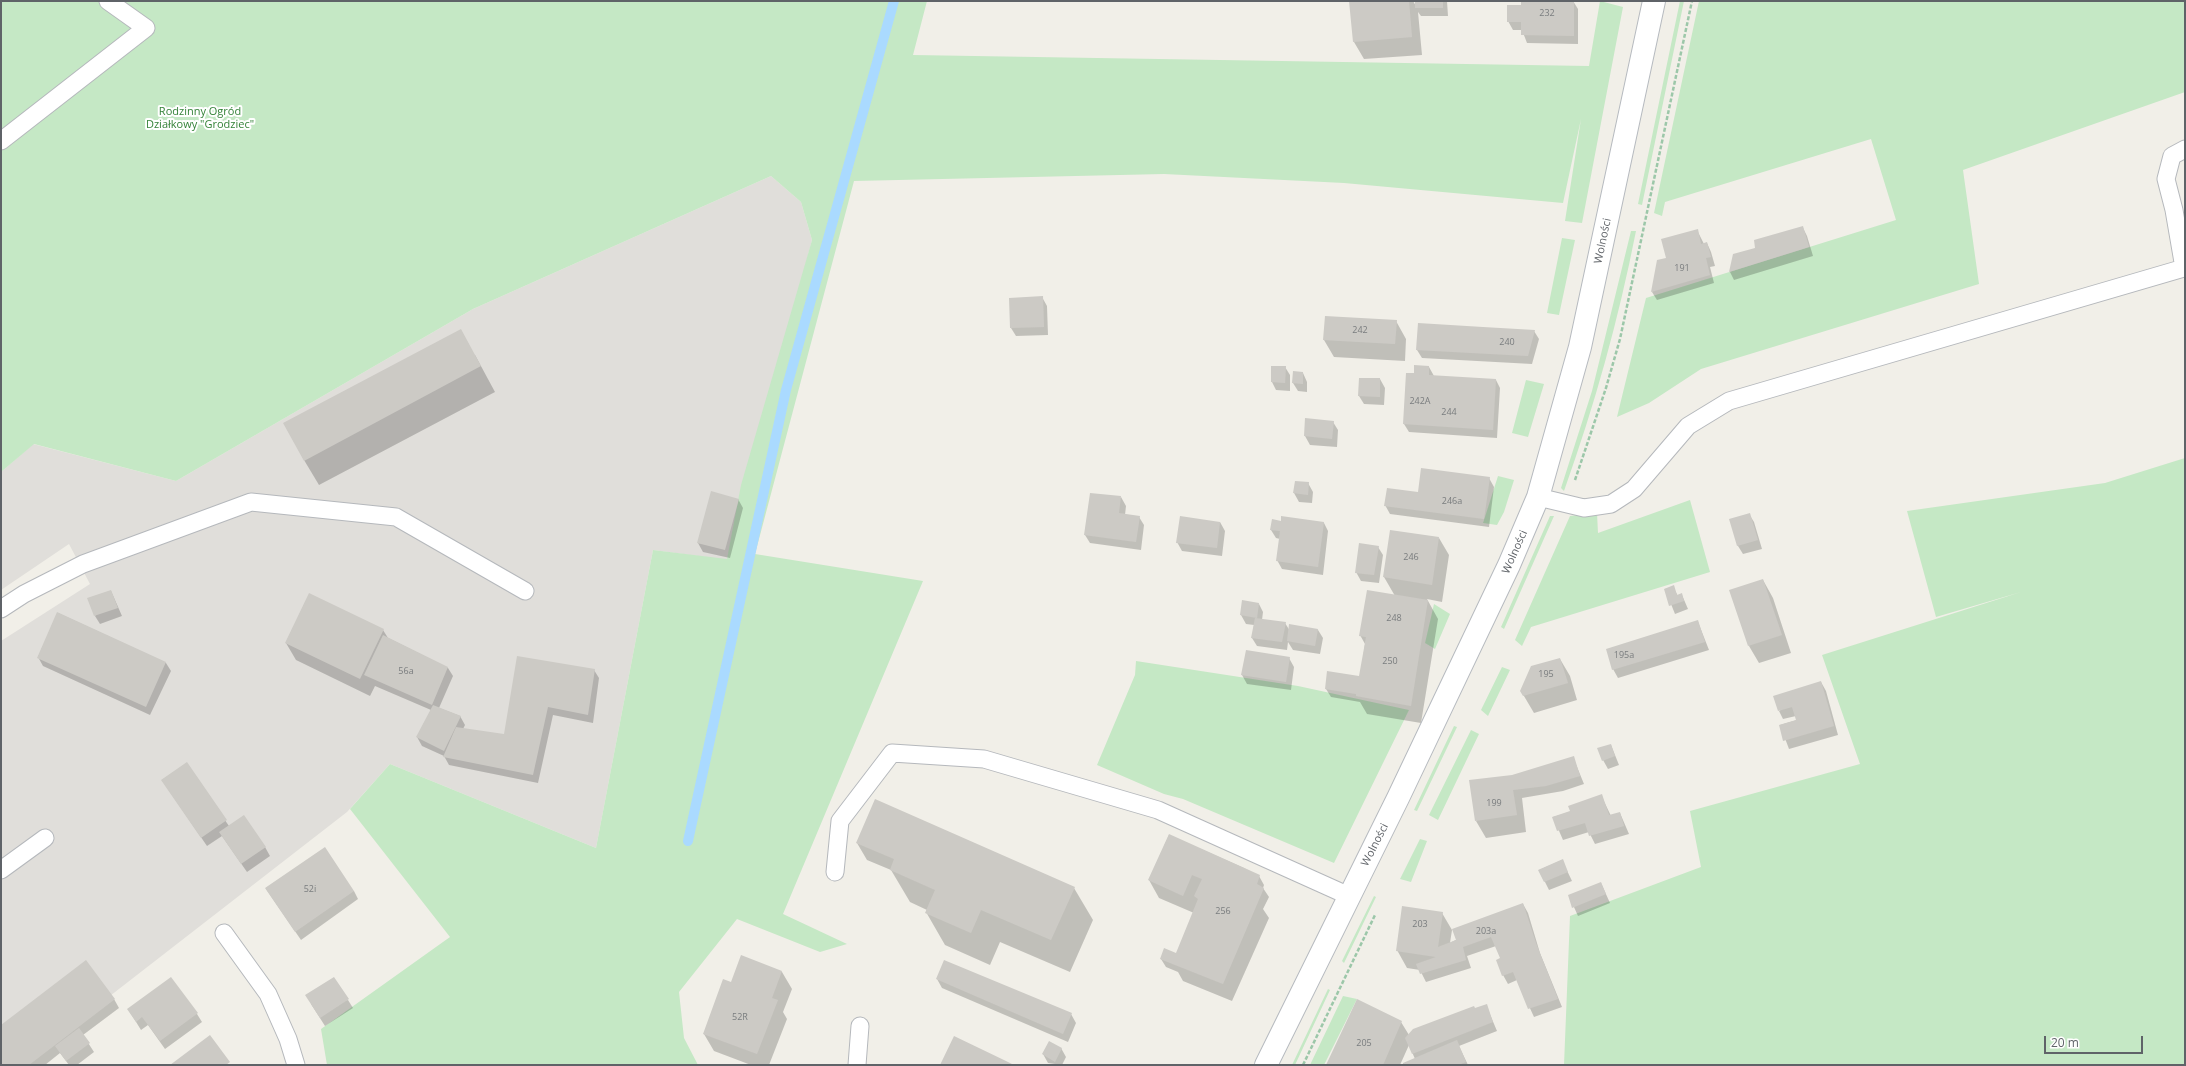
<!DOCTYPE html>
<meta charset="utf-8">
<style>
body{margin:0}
#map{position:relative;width:2186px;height:1066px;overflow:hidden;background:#f1efe8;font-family:"Open Sans",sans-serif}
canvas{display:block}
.frame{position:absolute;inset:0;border:2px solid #5f6368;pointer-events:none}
.scale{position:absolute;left:2044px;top:1036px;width:99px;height:18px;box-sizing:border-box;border:2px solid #5f6368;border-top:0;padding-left:5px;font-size:12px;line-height:14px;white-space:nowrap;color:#5f6368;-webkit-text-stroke:3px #fff;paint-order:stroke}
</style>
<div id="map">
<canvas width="2186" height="1066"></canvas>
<div class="frame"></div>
<div class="scale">20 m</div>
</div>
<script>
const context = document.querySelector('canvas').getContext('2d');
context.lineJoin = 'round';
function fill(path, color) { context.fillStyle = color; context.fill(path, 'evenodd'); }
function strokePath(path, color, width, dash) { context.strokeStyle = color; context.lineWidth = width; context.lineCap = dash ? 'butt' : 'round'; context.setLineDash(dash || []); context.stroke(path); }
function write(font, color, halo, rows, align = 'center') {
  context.font = font + ' "Open Sans",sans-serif'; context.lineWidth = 4; context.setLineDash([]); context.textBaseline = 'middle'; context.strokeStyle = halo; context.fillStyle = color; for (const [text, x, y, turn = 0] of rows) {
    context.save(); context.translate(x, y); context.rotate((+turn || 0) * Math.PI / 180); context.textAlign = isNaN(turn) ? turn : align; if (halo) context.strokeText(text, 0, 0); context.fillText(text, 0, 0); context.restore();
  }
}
fill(new Path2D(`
 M771 176 801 202 812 240 727 560 653 550 596 848 390 764 347 812 21 1065H1V641L90 584 69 544 1 590V472L33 444 176 481 473 309Z`), '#e0deda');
fill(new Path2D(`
 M1 1H927L913 55 1589 66 1600 1 1623 7 1582 223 1565 221 1581 119 1563 203 1344 183 1164 174 854 181 755 554 923 581 783 914 847 944 820 952 737 919 679 992 684 1038 698 1065H327L321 1029 450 937 350 809 390 764 596 848 653 550 727 559 741 485 812 240 801 202 771 176 473 309 176 481 34 444 1 472Z
 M1680 1H1684L1642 205 1638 204Z
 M1699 1H2185V92L1963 170 1979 284 1701 369 1649 403 1617 417 1646 298 1896 220 1871 139 1665 202 1662 216 1654 213Z
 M1631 231H1636C1618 322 1595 404 1564 491L1561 488 1592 391Z
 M1562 238 1575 240 1559 315 1547 313Z
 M1526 380 1544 384 1528 437 1512 433Z
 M2185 458V1065H1564L1570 916 1701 867 1690 811 1860 764 1822 655 2021 592 1936 617 1907 511 2105 483Z
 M1498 476 1514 480 1504 512 1497 525 1483 523Z
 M1690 500 1710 572 1531 627 1522 646 1515 640 1570 516 1597 513 1598 533Z
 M1550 516H1554L1504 629 1501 627Z
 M1434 604 1450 614 1435 649 1425 643Z
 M1136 661 1298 686 1409 710 1334 863 1183 799 1164 794 1097 765 1135 675Z
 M1502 667 1510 670 1488 716 1481 710Z
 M1454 726 1457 727 1417 811 1414 810Z
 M1471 730 1479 734 1438 820 1429 815Z
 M1420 839 1427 841 1411 882 1400 879Z
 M1374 896 1376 897 1344 963 1342 961Z
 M1328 989 1330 990 1295 1065H1292Z
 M1343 996 1357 999 1324 1065H1310Z`), '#c5e8c5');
fill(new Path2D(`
 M1350 1H1413L1416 6V1H1447L1448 16H1421L1418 12 1422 55 1364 59 1354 42Z
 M1522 1H1573L1578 9V44L1527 43 1522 30H1513L1508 21 1522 6Z
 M1803 228 1807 236 1813 256 1734 280 1730 272 1734 255 1757 248Z
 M1697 230 1704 244 1707 243 1711 252 1715 266 1710 267 1714 283 1657 300 1652 292 1667 258Z
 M1042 297 1047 306 1048 335 1016 336 1011 328Z
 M1396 321 1406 339 1405 361 1334 357 1324 340Z
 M1534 331 1539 339 1532 364 1422 358 1417 350Z
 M475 355 495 392 319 485 304 460Z
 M1285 367 1290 375V391L1276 390 1272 382Z
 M1429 367 1434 376 1496 380 1500 388 1497 438 1409 432 1404 424 1415 374Z
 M1303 373 1307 382V392L1298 391 1293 383Z
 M1380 379 1385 388 1384 405 1364 404 1359 396Z
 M1306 419 1333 422 1338 430 1337 447 1310 445 1305 436Z
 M1489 478 1494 487 1489 527 1390 514 1385 505 1419 493Z
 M1308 483 1313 492 1312 503 1299 502 1294 493Z
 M1121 497 1126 506 1125 515 1139 517 1144 525 1141 550 1090 543 1085 535Z
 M738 499 743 508 730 558 703 552 698 543Z
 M1749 514 1754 522 1762 549 1743 554 1738 546 1730 520Z
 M1220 522 1225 531 1222 556 1182 551 1177 542Z
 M1281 522 1324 523 1328 531 1323 575 1282 569 1277 560 1280 539 1276 538 1271 530Z
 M1439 538 1449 555 1442 602 1427 599 1438 619 1421 723 1367 714 1360 702 1331 697 1326 689 1360 678 1365 644 1360 635 1395 596 1384 577Z
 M1378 547 1383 555 1379 583 1361 581 1356 572Z
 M1763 580 1773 598 1791 653 1759 663 1749 646Z
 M1673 587 1678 596 1682 595 1688 609 1675 614 1665 589Z
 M111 591 122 616 100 624 95 616Z
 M1259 604 1263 612 1262 620 1285 623 1290 631 1318 630 1323 638 1320 654 1293 650 1288 642 1287 650 1257 646 1252 638 1254 625 1246 624 1241 615Z
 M58 613 166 663 171 671 150 715 43 666 38 657Z
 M1698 622 1709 650 1618 678 1613 669Z
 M383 630 388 638 448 668 453 676 439 708 460 716 465 725 463 729 505 735 594 670 599 678 593 723 553 715 538 783 449 765 444 756 422 746 417 737 431 710 375 686 370 696 296 660 286 643Z
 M1289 658 1294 667 1291 690 1247 684 1242 675Z
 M1560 659 1570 676 1577 700 1534 713 1521 691Z
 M1821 682 1826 691 1838 735 1789 749 1780 725 1797 720 1796 716 1783 719 1779 711Z
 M1611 745 1619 765 1608 769 1603 760Z
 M1573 757 1584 784 1563 791 1522 798 1526 832 1486 838 1476 821 1512 776Z
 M186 764 229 826 265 847 270 856 247 872 222 836 207 846 162 780Z
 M1601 795 1611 816 1620 813 1629 834 1595 844 1589 832 1563 840 1553 817 1571 812Z
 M1169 835 1244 868 1259 876 1264 885 1263 888 1269 897 1263 909 1269 918 1232 1001 1183 981 1178 972 1166 967 1161 959 1176 955 1194 913 1159 898 1149 880Z
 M857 843 1074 888 1093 920 1070 972 1000 942 990 965 945 945 926 912 927 910 910 902 891 870 867 860Z
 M1562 860 1572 881 1549 890 1539 870Z
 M1601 883 1610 903 1578 916 1569 896Z
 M266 889 354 891 358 899 301 940Z
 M1523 904 1528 913 1540 953 1562 1007 1534 1017 1517 980 1508 984 1503 975 1502 958 1496 946 1467 956 1471 968 1426 982 1420 970 1407 968 1397 950 1442 913 1452 930 1450 943Z
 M742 957 782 972 792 989 783 1012 787 1019 769 1065H751L714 1051 704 1034 732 984Z
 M937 979 1071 1014 1076 1023 1068 1042 942 988Z
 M114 999 119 1008 83 1035 94 1052 77 1065H69L60 1053 45 1065H1V1026Z
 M348 1000 353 1008 325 1026 311 1004Z
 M1486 1005 1497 1031 1459 1046 1468 1065H1404L1415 1059 1409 1045 1400 1065H1328L1401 1022 1409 1035Z
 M128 1009 197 1014 202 1022 165 1049 148 1025 141 1030Z
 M1061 1048 1066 1057 1062 1065 1048 1063 1043 1054Z`), '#0003');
strokePath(new Path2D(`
 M688 841 786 390 894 1`), '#aadaff', 10);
fill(new Path2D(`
 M1349 1H1409L1412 37 1353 42Z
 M1415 1H1443V8H1415Z
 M1521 1H1574V36L1521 35V22H1507V5H1521Z
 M1803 226 1809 247 1729 272 1733 254 1755 248 1754 240Z
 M1698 229 1701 244 1707 242 1711 257 1706 258 1710 275 1651 292 1657 260 1666 258 1661 239Z
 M1043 296 1044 327 1010 328 1009 298Z
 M1325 316 1397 320 1395 344 1323 340Z
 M1418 323 1483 327 1535 330 1528 356 1416 350Z
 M461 329 481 366 304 461 283 423Z
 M1414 365 1429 366V375L1496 379 1493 430 1403 424 1406 373H1414Z
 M1271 366H1286L1285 383 1271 382Z
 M1293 371 1303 372V384L1292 383Z
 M1359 378H1380V397L1358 396Z
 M1305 418 1334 421 1332 439 1304 436Z
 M1421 468 1490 477 1484 519 1384 506 1387 488 1418 492Z
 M1295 481 1309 482 1308 495 1293 493Z
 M711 491 739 499 725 550 697 543Z
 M1090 493 1121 496 1119 513 1140 516 1136 542 1084 535Z
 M1750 513 1758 540 1737 546 1729 519Z
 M1180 516 1220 522 1217 548 1176 543Z
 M1281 516 1324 522 1318 567 1276 561 1280 531 1270 530 1272 519 1281 521Z
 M1390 530 1439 537 1432 585 1383 577Z
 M1359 543 1379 546 1374 575 1355 573Z
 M1763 579 1782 635 1748 646 1729 590Z
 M1674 585 1677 595 1682 593 1684 601 1669 606 1664 589Z
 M111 590 118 608 94 616 87 598Z
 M1367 590 1428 600 1411 706 1356 696V694L1325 689 1327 671 1359 676 1366 637 1359 636Z
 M309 593 384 629 360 679 285 643Z
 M1242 600 1259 603 1257 618 1240 615Z
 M57 612 166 662 146 707 37 658Z
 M1255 618 1286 622 1282 642 1251 638Z
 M1698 620 1705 642 1612 670 1606 649Z
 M1289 624 1318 629 1315 646 1287 641Z
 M383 635 448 667 432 705 364 675Z
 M1246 650 1290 657 1286 682 1241 675Z
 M517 656 595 669 588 715 548 707 533 775 443 757 456 727 504 734Z
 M1560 658 1568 683 1523 696 1520 691 1531 666Z
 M1821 681 1834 726 1783 741 1779 725 1796 720 1792 707 1778 711 1773 696Z
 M433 705 461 716 444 751 416 737Z
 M1611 744 1615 756 1602 761 1597 748Z
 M1574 756 1580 776 1546 786 1513 790 1517 815 1475 821 1469 780 1512 775Z
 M187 762 227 820 201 838 161 780Z
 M1602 794 1609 815 1620 812 1624 826 1589 836 1585 823 1557 831 1552 817 1570 811 1568 806Z
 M875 799 1075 887 1051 940 981 910 971 933 925 913 935 890 890 870 894 859 856 843Z
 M244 815 266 847 241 864 219 832Z
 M1169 834 1260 875 1257 884 1264 888 1223 984 1160 959 1164 948 1176 953 1198 899 1194 896 1202 879 1192 875 1183 896 1148 880Z
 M325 847 354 891 295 932 265 888Z
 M1563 859 1568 872 1544 882 1538 870Z
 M1601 882 1606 894 1572 908 1568 895Z
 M1523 903 1536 943 1558 999 1528 1009 1513 972 1502 976 1496 960 1500 958 1491 937 1463 947 1466 960 1420 974 1416 964 1436 957 1396 951 1402 906 1443 912 1438 947 1456 940 1452 929Z
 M741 955 782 971 772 998 778 1000 757 1054 703 1034 723 979 731 982Z
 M86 960 115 999 29 1065H1V1025Z
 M944 960 1072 1013 1063 1034 936 979Z
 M171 977 198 1013 160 1041 142 1017 136 1022 127 1009Z
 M334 977 349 999 320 1018 305 995Z
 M1357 999 1402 1021 1383 1065H1326Z
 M1487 1004 1493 1022 1412 1054 1405 1038 1413 1029 1474 1006 1475 1008Z
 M79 1028 90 1043 66 1061 55 1046Z
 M210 1035 230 1062 226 1065H170Z
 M954 1036 1006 1061 1014 1065H940Z
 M1457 1040 1466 1062 1458 1065H1403V1063Z
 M1049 1041 1062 1048 1055 1062 1042 1054Z`), '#cccac5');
const lane = new Path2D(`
 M1 141 146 28 108 1
 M1538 497 1584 508 1611 504 1634 489 1688 426 1729 401 2184 268 2174 210 2166 179 2172 156 2185 149
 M1 609 24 594 83 564 251 502 396 517 525 591
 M1 870 45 838
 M835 872 840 821 892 753 984 759 1158 810 1349 896
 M224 933 268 994 288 1039 296 1065
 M857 1065 860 1026`);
const secondary = new Path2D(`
 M1266 1065 1398 798 1509 565 1538 497 1580 347 1654 1`);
strokePath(lane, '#b5b8bc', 19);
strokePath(secondary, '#b6babf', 24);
strokePath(new Path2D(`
 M1575 480 1606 388 1620 339 1692 1
 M1303 1065 1375 915`), '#9cc7a9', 2.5, [4, 2]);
strokePath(lane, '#fff', 17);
strokePath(secondary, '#fff', 22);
write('9px', '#7a7d7f', null, [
 ["232",1547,13],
 ["191",1682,268],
 ["242",1360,330],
 ["240",1507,342],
 ["242A",1420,401],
 ["244",1449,412],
 ["246a",1452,501],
 ["246",1411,557],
 ["248",1394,618],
 ["195a",1624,655],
 ["250",1390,661],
 ["56a",406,671],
 ["195",1546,674],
 ["199",1494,803],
 ["52i",310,889],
 ["256",1223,911],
 ["203",1420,924],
 ["203a",1486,931],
 ["52R",740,1017],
 ["205",1364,1043]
]);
write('11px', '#348238', '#fff', [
 ["Rodzinny Ogród",200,112],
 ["Działkowy \"Grodziec\"",200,125]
]);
write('11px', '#5f6368', '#fff', [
 ["Wolności",1603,241,-78],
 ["Wolności",1515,552,-66],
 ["Wolności",1375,845,-63]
]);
</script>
